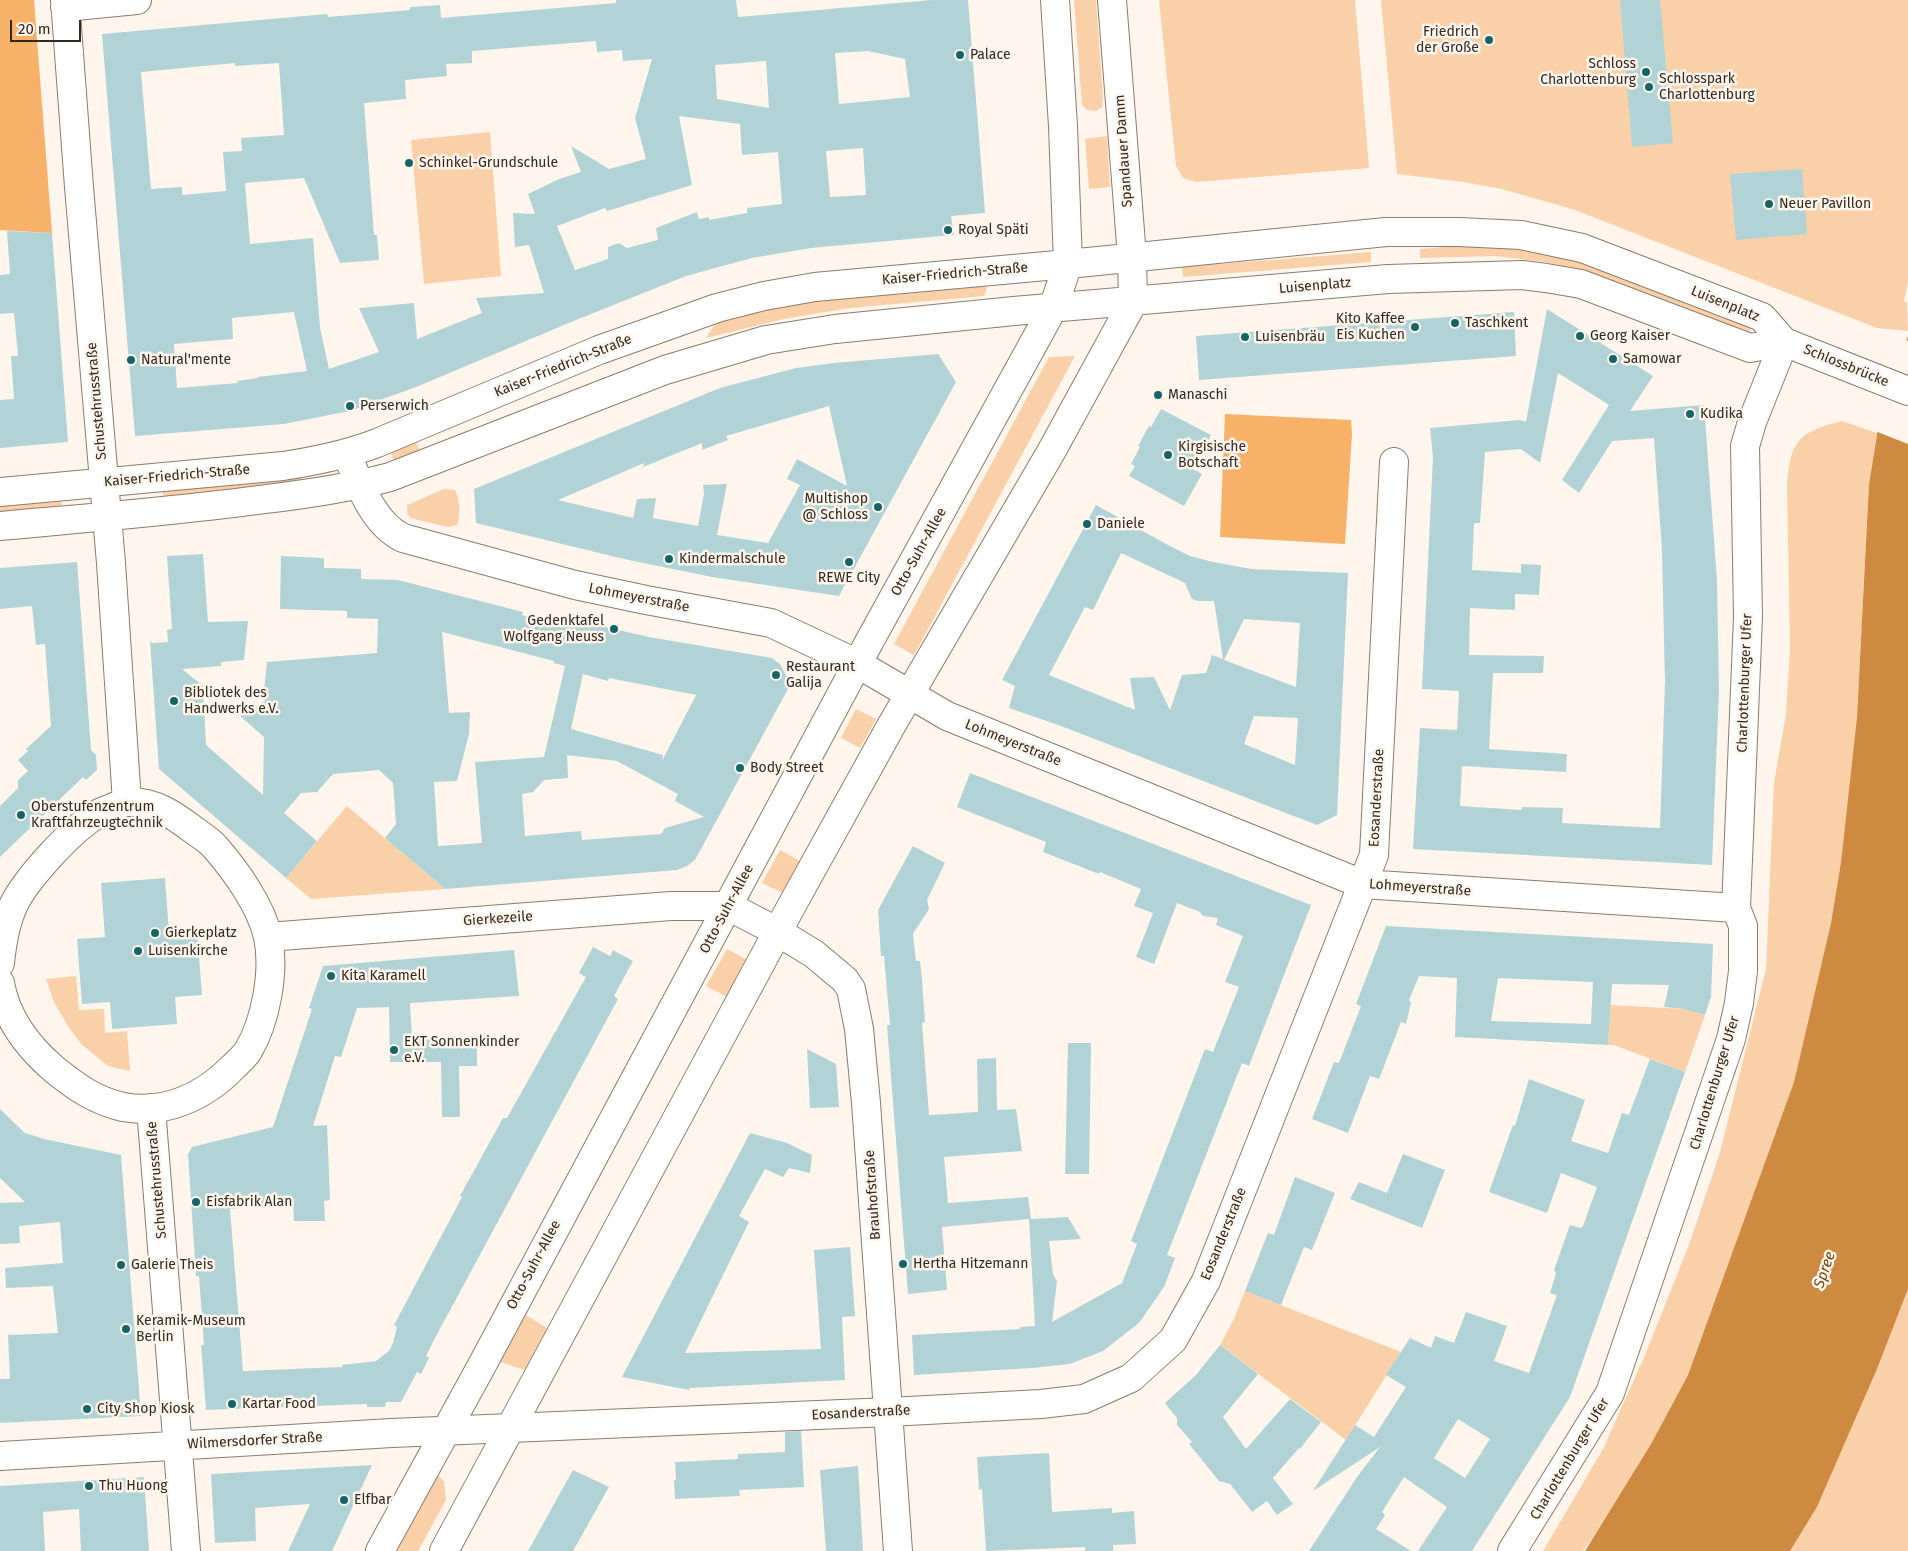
<!DOCTYPE html>
<meta charset="utf-8">
<style>
body{margin:0}
#map{position:relative;width:1908px;height:1551px;overflow:hidden;background:#fef5ed;font-family:"Fira Sans",sans-serif}
canvas{display:block}
.scale{position:absolute;left:10px;top:20px;width:71px;height:22px;box-sizing:border-box;border:2px solid #302821;border-top:0;padding-left:6px;font-size:15px;line-height:18px;white-space:nowrap;color:#302821;-webkit-text-stroke:4px #fef5ed;paint-order:stroke}
</style>
<div id="map">
<canvas width="1908" height="1551"></canvas>
<div class="scale">20 m</div>
</div>
<script>
const context = document.querySelector('canvas').getContext('2d');
context.lineJoin = 'round';
function fill(path, color) { context.fillStyle = color; context.fill(path, 'evenodd'); }
function strokePath(path, color, width, dash) { context.strokeStyle = color; context.lineWidth = width; context.lineCap = dash ? 'butt' : 'round'; context.setLineDash(dash || []); context.stroke(path); }
function write(font, color, halo, rows, align = 'center') {
  context.font = font + ' "Fira Sans",sans-serif'; context.lineWidth = 5; context.setLineDash([]); context.textBaseline = 'middle'; context.strokeStyle = halo; context.fillStyle = color; for (const [text, x, y, turn = 0] of rows) {
    context.save(); context.translate(x, y); context.rotate((+turn || 0) * Math.PI / 180); context.textAlign = isNaN(turn) ? turn : align; if (halo) context.strokeText(text, 0, 0); context.fillText(text, 0, 0); context.restore();
  }
}
fill(new Path2D(`
 M1074 0H1096L1103 97 1102 107 1096 111 1087 110 1082 105Z
 M1159 0H1355L1369 168 1196 182 1183 178 1176 166Z
 M1381 0H1908V281L1904 301 1907 303 1908 331 1877 328 1575 210 1502 189 1463 182 1397 174Z
 M490 132 501 276 424 284 411 140Z
 M1107 136 1110 187 1089 189 1085 139Z
 M1458 246H1496L1531 249 1586 262 1751 327 1748 335 1585 272 1545 262 1496 256 1420 258V249Z
 M1371 252V262L1183 277 1182 267Z
 M988 285 984 296 850 308 784 319 706 338 718 319 807 302Z
 M1075 356 914 655 894 644 1049 357Z
 M1842 421 1877 433 1869 484 1857 717 1841 862 1831 923 1794 1082 1688 1375 1651 1444 1599 1528 1583 1551H1543L1603 1449 1645 1355 1690 1242 1720 1152 1766 969 1774 783 1786 714 1790 649 1787 487C1790 441 1798 432 1842 421Z
 M415 440 421 454 394 462 390 449Z
 M301 477 304 482 168 498 164 497 162 491 167 489Z
 M444 489 455 490C460 499 461 515 457 525L448 527 410 518 407 512V505Z
 M58 499 61 500 62 506 60 508 0 512V504Z
 M856 709 876 719 860 748 841 738Z
 M347 806 445 889 311 899 286 878Z
 M780 850 800 861 783 893 762 883Z
 M727 949 749 961 729 998 706 986Z
 M76 976 79 1010 104 1009 105 1033 127 1031 130 1071 108 1066 81 1044 68 1026 54 1002 46 979Z
 M1610 1005 1684 1009 1705 1015 1685 1072 1614 1045H1608Z
 M1908 1289V1551H1790L1817 1507 1877 1369Z
 M1245 1291 1401 1352 1346 1440 1220 1345 1234 1319Z
 M526 1315 547 1328 525 1370 500 1362Z
 M439 1476 444 1481 446 1500 418 1551H397L436 1479Z`), '#fad0a8');
fill(new Path2D(`
 M0 0H34L52 233 0 230Z
 M1225 414 1351 420 1352 434 1345 544 1220 537Z`), '#f7b168');
fill(new Path2D(`
 M1908 336V1289L1877 1369 1817 1507 1790 1551H1585L1651 1444 1688 1375 1794 1082 1831 923 1841 862 1857 717 1869 484 1879 422Z`), '#ce8a40');
fill(new Path2D(`
 M1904 340 1908 341V444L1875 431Z`), '#fef5ed');
fill(new Path2D(`
 M616 0H736L738 17 932 0H968L985 213 951 216 954 235 811 248 752 258 686 276 576 320 416 387 350 411 284 424 135 436 102 34 327 14 328 17 410 10V7L440 5 441 18 616 3ZM596 41 597 52 622 50 623 61 652 59 635 118 646 159 609 169 571 146 581 172 559 179 528 194 535 214 513 213 515 247 529 245 544 293 476 298 482 313 417 339 414 303 359 308 379 352 329 369 320 328 313 238 250 244 245 183 304 178 340 263 379 260 377 235H374L364 103 406 99 405 80 447 76 446 64 472 63V51ZM868 51 905 59 910 97 839 104 835 53ZM766 61 769 108 717 99 715 65ZM235 63V66L279 63 284 135 241 138 242 151 223 152 226 191 182 195V187L151 189 141 72ZM679 116 740 124 742 155 778 152 782 204 747 208V213L709 220V217L699 219 697 212 656 228 658 240 627 248 619 243 608 247V259L575 270 557 226 605 208 607 211 692 185ZM863 148 866 195 830 197 826 151ZM294 312 307 371 258 377V378L237 381 238 383 177 388 174 344 233 339 232 318Z
 M1620 0H1660L1673 143 1632 147Z
 M1802 169 1807 234 1736 240 1730 174Z
 M7 231 52 233 68 442 0 448V400L14 399 11 356H18L14 313 0 314V275L10 274Z
 M1547 309 1653 376 1630 411 1704 405 1717 581 1719 690 1712 865 1413 849 1420 728 1457 730 1459 691 1422 689 1433 457 1430 428 1520 420 1526 422ZM1558 373 1609 405 1562 480 1579 493 1612 441 1654 438 1662 550 1665 682 1660 828 1562 823 1563 808 1522 807V810L1460 806 1462 766 1566 772 1567 754 1489 749 1493 673H1543L1544 656 1469 655 1470 608 1515 610V594L1539 595 1541 565 1521 564V573L1472 570 1474 523H1480L1485 452 1521 449 1540 463Z
 M1514 312 1516 356 1199 380 1196 336Z
 M938 354 956 382 839 596 712 577 624 559 476 523 474 489 720 388 796 368 834 363ZM829 406 847 486 797 459 787 479 800 485 768 543 717 535 727 484 703 485 704 494 698 526 653 518 656 498 637 499 633 518 558 500 644 463 643 467 702 443V450L728 440 726 436Z
 M1161 409 1211 435 1193 469 1202 474 1184 506 1129 476 1135 466 1131 464 1140 447 1138 446 1149 426 1151 427Z
 M1096 505 1168 545 1190 556 1213 562 1251 569 1348 573 1337 815 1317 825 1061 726 1009 708 1015 686 1002 680ZM1121 553 1185 583 1192 599 1198 601H1214L1223 659 1212 655 1206 673 1182 675 1170 710 1154 677 1130 678 1135 710 1049 675 1085 607 1093 610ZM1244 619 1300 623 1296 687 1224 660ZM1254 716 1298 718 1295 765 1244 744Z
 M203 554 208 622 248 621 244 660 221 662V666L182 669 203 686 206 745 263 795 264 737 240 716 265 701 264 690 267 662 377 653 378 619 347 618V611L280 609 281 556 324 558V568L361 569V579L398 580 523 612 522 615 559 625 561 617 649 637 772 658 780 664 788 679V689L695 860 687 866 677 870 445 889 385 838 396 824 393 783 379 770 333 774 317 792 301 793 284 813 317 841 286 878 159 769 150 641 152 643 168 642 167 630 172 629 167 556ZM442 632 554 661V663L565 666 544 757 475 762 482 843 438 846 434 782 457 781 469 734 470 712 449 713ZM583 674 608 681 609 678 696 695 662 761 663 755 571 729ZM567 755 617 761 678 794 675 801 704 817 665 828 661 834 582 840 581 831 525 836 522 794 533 792 544 780 568 778Z
 M77 562 91 750 96 755 97 770 86 780 83 777 0 857V806L18 788V780L28 771 18 760 28 751 26 749 51 726 45 644 36 645 32 606 0 609V568Z
 M970 773 1311 905 1249 1066 1242 1063 1167 1255 1175 1258 1164 1287 1139 1323 1103 1351 1070 1364 1032 1368 914 1375 912 1335 1020 1329V1327L1035 1326 1029 1219 942 1227 947 1290 908 1294 887 1025H890L884 956H881L878 910 913 846 945 863 927 900 929 909 913 934 916 961H920L922 980 925 1022 922 1023 929 1115 978 1112 977 1059 996 1058 997 1110 1016 1109 1022 1151 944 1157 948 1203 1028 1197 1031 1219 1068 1217 1081 1239 1049 1241 1053 1274 1057 1281 1052 1322 1122 1283 1137 1244 1131 1241 1205 1049 1213 1052 1239 987 1225 982 1243 936 1216 925 1218 918 1203 916 1200 912 1177 903 1154 964 1136 957 1153 913 1134 906 1141 889 1100 872 1099 874 1043 852 1046 842 957 807Z
 M165 878 169 933 197 931 202 995 175 997 177 1024 112 1029 110 1002 82 1004 77 939 105 937 101 883Z
 M1386 926 1713 944 1711 997 1705 1015 1684 1009 1664 1007 1669 985 1612 984 1608 1045 1455 1037 1457 978 1419 976 1409 1000 1411 1003 1406 1024 1401 1022 1379 1079 1370 1076 1348 1133 1312 1119 1334 1062 1339 1063 1361 1006 1356 1004ZM1498 978 1593 982 1591 1024 1491 1021Z
 M593 947 610 956 613 950 633 961 614 996 618 999 434 1340 426 1356 429 1358 421 1374 417 1372 401 1402H386L385 1407H367V1404L206 1410 201 1345H204L199 1276H196L188 1154 192 1147 273 1127 312 1009 309 1008 323 966 514 950 519 996 410 1003 412 1039 458 1038V1048H477V1066H459L460 1117H442L441 1062H390L389 1007 357 1008 341 1057 335 1056 313 1126 327 1125 330 1200 324 1201 325 1221H294L293 1203 230 1209 243 1371 342 1367V1365L376 1361 389 1351 393 1343 397 1327 394 1325 462 1197 460 1196 503 1118H507L586 977 579 973Z
 M1068 1043H1091L1089 1174H1065Z
 M807 1049 836 1064 839 1107 810 1108Z
 M1650 1059 1685 1072 1570 1397 1472 1551H1418L1447 1507 1404 1477 1382 1512 1385 1515 1376 1529 1411 1551H1309L1357 1477 1380 1447 1313 1491 1355 1425 1374 1437 1406 1387 1386 1375 1410 1338 1431 1348 1435 1336 1454 1343 1466 1312 1507 1326 1494 1361 1529 1373 1557 1295 1550 1293 1556 1273 1554 1270 1570 1225 1581 1228 1583 1226 1597 1187 1561 1173 1547 1213 1489 1192 1513 1125 1515 1126 1529 1079 1585 1100 1571 1141 1608 1153 1622 1113 1629 1115ZM1458 1419 1490 1439 1465 1478 1434 1458Z
 M0 1109 25 1133 44 1139 121 1155 141 1416 0 1423V1379H10L8 1335 58 1333 53 1286 6 1288 5 1268 63 1263 60 1222 19 1226 20 1243 0 1244V1203L25 1202 0 1178Z
 M750 1133 787 1143 812 1155 810 1173 789 1168 783 1177 765 1169 739 1216 749 1222 685 1353 821 1349 814 1250 850 1247 855 1316 842 1317 845 1380 689 1388V1390L622 1377Z
 M1403 1154 1445 1170 1422 1228 1350 1199 1359 1182 1387 1193Z
 M1295 1177 1335 1193 1312 1250 1304 1247 1281 1305 1245 1291 1268 1233 1274 1235Z
 M1220 1345 1258 1374 1223 1417 1246 1449 1290 1399 1321 1422 1300 1449 1299 1448 1273 1478 1293 1504 1277 1515 1267 1501 1252 1512 1230 1484 1219 1481 1189 1444 1192 1442 1177 1425V1418L1165 1403 1196 1375Z
 M801 1431 804 1487 739 1490 740 1496 675 1499 674 1480H676L675 1462 738 1459V1454L785 1452V1432Z
 M1049 1453 1052 1512 1112 1508V1513L1134 1511 1136 1544 1113 1545V1551H1085V1547L986 1551 982 1489 979 1490 977 1457Z
 M372 1465 332 1551H288L310 1504 255 1508 256 1541 215 1543 211 1474Z
 M858 1466 863 1551H826L820 1470Z
 M573 1470 609 1487 573 1551H528Z
 M144 1477 149 1551H81L79 1509 43 1512 45 1551H0V1486Z`), '#b2d3d5');
const minor = new Path2D(`
 M65 0 79 187 111 563 127 802
 M65 7 137 0
 M347 454C359 483 373 524 403 538L575 585 646 600 771 623 858 664 947 716 1362 884 1736 908
 M268 937 671 906H728L778 932 814 954 845 980 851 989 859 1029 866 1103 898 1551
 M0 963C2 943 5 923 14 904 27 878 71 830 96 815 101 812 107 810 112 808 117 806 123 802 128 802 155 801 175 816 195 831 202 836 210 841 215 847 236 871 261 906 268 937 275 971 266 1021 248 1051 244 1057 238 1062 233 1067 205 1096 165 1115 123 1107 96 1101 76 1087 55 1070 28 1047 6 1018 0 983
 M151 1108 186 1551
 M0 1456 392 1433 889 1412 1041 1404 1084 1399 1131 1378 1173 1340 1206 1281 1374 855 1394 462
 M1512 1551 1610 1393 1731 1039 1739 1003 1743 971V926L1736 908 1748 617 1745 446 1752 422 1784 342`);
const major = new Path2D(`
 M1112 0 1132 257 1133 302
 M0 492 283 466C316 461 346 455 377 443L599 350 717 308 764 296 815 287 1068 264 1386 232H1459L1521 235 1582 248 1762 317 1784 342 1908 391
 M0 526C89 518 177 511 266 499 308 494 349 488 390 477L665 370 766 340 835 329 1014 311 1388 279 1522 275 1546 278 1581 284 1750 348 1784 342
 M380 1551 481 1367 868 644 1053 308 1068 264 1063 126 1055 0
 M444 1551 792 905 891 726 1051 452 1133 302`);
strokePath(minor, '#8d7b69', 30);
strokePath(major, '#8d7b69', 30);
strokePath(minor, '#fff', 28);
strokePath(major, '#fff', 28);
for (const [x, y, r, color] of [
 [1489,40,5,"#146468"],
 [960,55,5,"#146468"],
 [1646,72,5,"#146468"],
 [1649,87,5,"#146468"],
 [409,163,5,"#146468"],
 [1769,204,5,"#146468"],
 [948,230,5,"#146468"],
 [1455,323,5,"#146468"],
 [1415,327,5,"#146468"],
 [1580,336,5,"#146468"],
 [1245,337,5,"#146468"],
 [1613,359,5,"#146468"],
 [131,360,5,"#146468"],
 [1158,395,5,"#146468"],
 [350,406,5,"#146468"],
 [1690,414,5,"#146468"],
 [1168,455,5,"#146468"],
 [878,507,5,"#146468"],
 [1087,524,5,"#146468"],
 [669,559,5,"#146468"],
 [849,562,5,"#146468"],
 [614,629,5,"#146468"],
 [776,675,5,"#146468"],
 [174,701,5,"#146468"],
 [740,768,5,"#146468"],
 [21,815,5,"#146468"],
 [155,933,5,"#146468"],
 [138,951,5,"#146468"],
 [331,976,5,"#146468"],
 [394,1050,5,"#146468"],
 [196,1202,5,"#146468"],
 [903,1264,5,"#146468"],
 [121,1265,5,"#146468"],
 [126,1329,5,"#146468"],
 [232,1404,5,"#146468"],
 [87,1409,5,"#146468"],
 [89,1486,5,"#146468"],
 [344,1500,5,"#146468"]
]) { const dot = new Path2D(); dot.arc(x, y, r, 0, 2 * Math.PI); context.fillStyle = color; context.fill(dot); strokePath(dot, '#fef5ed', 2); }
write('14px', '#302821', '#fef5ed', [
 ["Friedrich",1479,32,"right"],
 ["der Große",1479,48,"right"],
 ["Palace",970,55],
 ["Schloss",1636,64,"right"],
 ["Charlottenburg",1636,80,"right"],
 ["Schlosspark",1659,79],
 ["Charlottenburg",1659,95],
 ["Schinkel-Grundschule",419,163],
 ["Neuer Pavillon",1779,204],
 ["Royal Späti",958,230],
 ["Kito Kaffee",1405,319,"right"],
 ["Eis Kuchen",1405,335,"right"],
 ["Taschkent",1465,323],
 ["Georg Kaiser",1590,336],
 ["Luisenbräu",1255,337],
 ["Samowar",1623,359],
 ["Natural'mente",141,360],
 ["Manaschi",1168,395],
 ["Perserwich",360,406],
 ["Kudika",1700,414],
 ["Kirgisische",1178,447],
 ["Botschaft",1178,463],
 ["Multishop",868,499,"right"],
 ["@ Schloss",868,515,"right"],
 ["Daniele",1097,524],
 ["Kindermalschule",679,559],
 ["REWE City",849,578,"center"],
 ["Gedenktafel",604,621,"right"],
 ["Wolfgang Neuss",604,637,"right"],
 ["Restaurant",786,667],
 ["Galija",786,683],
 ["Bibliotek des",184,693],
 ["Handwerks e.V.",184,709],
 ["Body Street",750,768],
 ["Oberstufenzentrum",31,807],
 ["Kraftfahrzeugtechnik",31,823],
 ["Gierkeplatz",165,933],
 ["Luisenkirche",148,951],
 ["Kita Karamell",341,976],
 ["EKT Sonnenkinder",404,1042],
 ["e.V.",404,1058],
 ["Eisfabrik Alan",206,1202],
 ["Hertha Hitzemann",913,1264],
 ["Galerie Theis",131,1265],
 ["Keramik-Museum",136,1321],
 ["Berlin",136,1337],
 ["Kartar Food",242,1404],
 ["City Shop Kiosk",97,1409],
 ["Thu Huong",99,1486],
 ["Elfbar",354,1500]
], 'left');
write('14px', '#302821', '#fef5ed', [
 ["Spandauer Damm",1124,151,-94],
 ["Kaiser-Friedrich-Straße",955,274,-5],
 ["Luisenplatz",1315,286,-5],
 ["Luisenplatz",1725,304,22],
 ["Kaiser-Friedrich-Straße",563,366,-22],
 ["Schlossbrücke",1846,366,22],
 ["Schustehrusstraße",97,401,-95],
 ["Kaiser-Friedrich-Straße",177,476,-5],
 ["Otto-Suhr-Allee",919,552,-61],
 ["Lohmeyerstraße",639,598,11],
 ["Charlottenburger Ufer",1745,683,-88],
 ["Lohmeyerstraße",1013,743,22],
 ["Eosanderstraße",1377,798,-87],
 ["Lohmeyerstraße",1420,888,4],
 ["Otto-Suhr-Allee",727,909,-62],
 ["Gierkezeile",498,919,-4],
 ["Charlottenburger Ufer",1715,1083,-73],
 ["Schustehrusstraße",157,1180,-95],
 ["Brauhofstraße",873,1195,-94],
 ["Eosanderstraße",1224,1234,-68],
 ["Otto-Suhr-Allee",534,1265,-62],
 ["Eosanderstraße",861,1413,-3],
 ["Wilmersdorfer Straße",255,1441,-3],
 ["Charlottenburger Ufer",1570,1459,-59]
]);
write('italic 15px', '#774912', '#fef5ed', [
 ["Spree",1825,1270,-71]
]);
</script>
